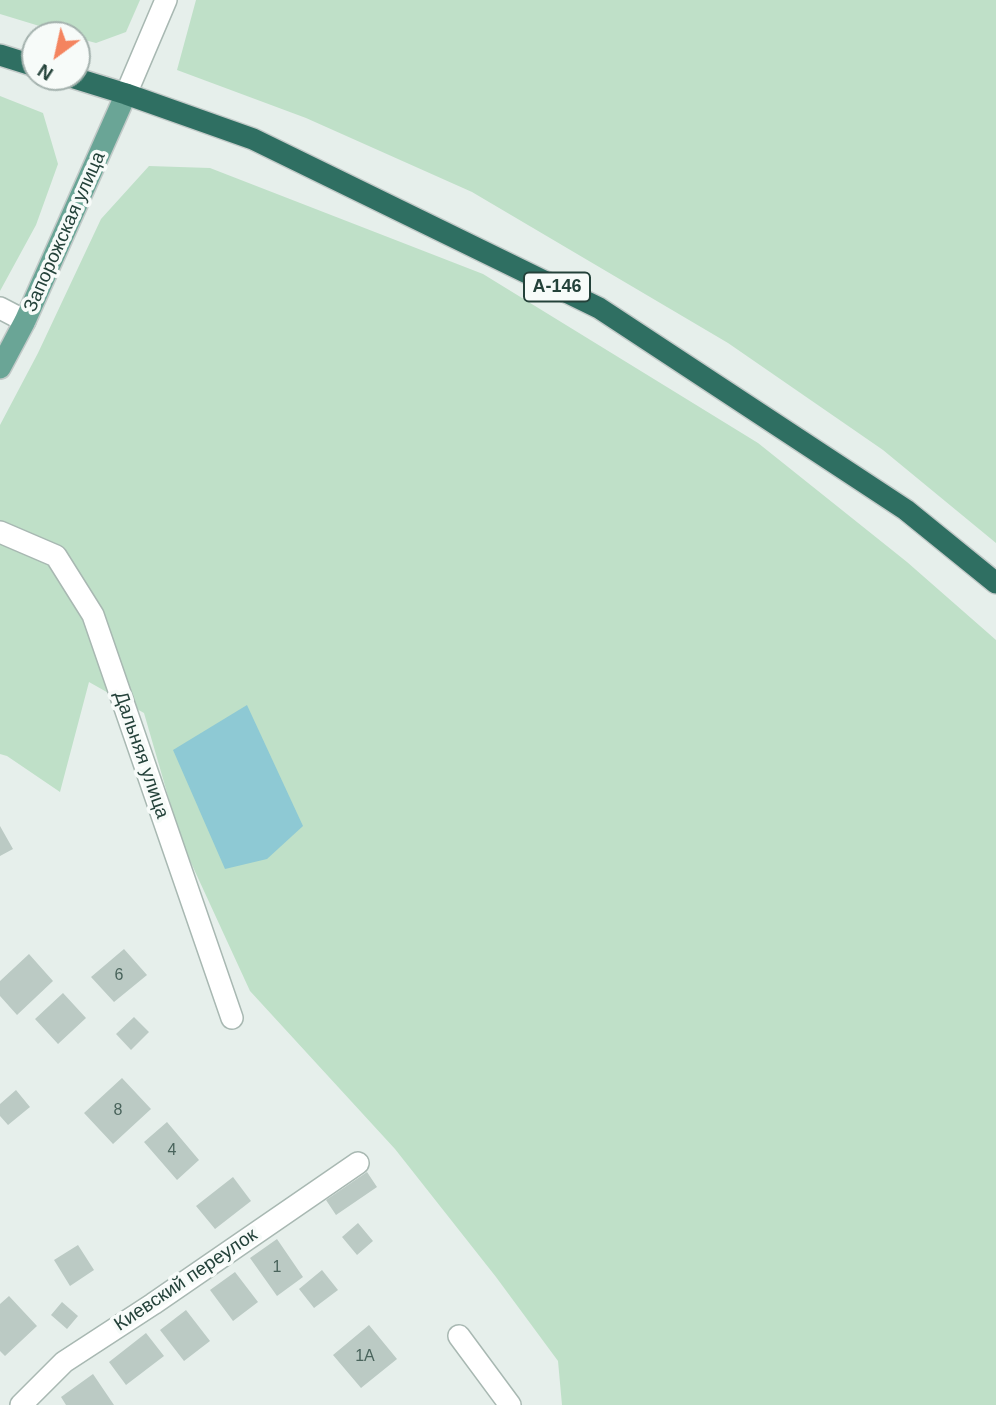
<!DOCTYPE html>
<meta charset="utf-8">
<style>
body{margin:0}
#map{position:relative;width:996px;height:1405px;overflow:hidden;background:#e6efeb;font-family:Arial,sans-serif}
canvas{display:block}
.north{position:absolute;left:21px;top:21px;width:70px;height:70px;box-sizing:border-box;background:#f7fbf9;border:2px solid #a3b1ad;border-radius:50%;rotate:213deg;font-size:19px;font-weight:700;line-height:28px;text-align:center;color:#24423a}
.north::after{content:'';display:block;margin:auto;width:24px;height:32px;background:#f4845f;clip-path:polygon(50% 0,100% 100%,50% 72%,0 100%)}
</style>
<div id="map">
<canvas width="996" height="1405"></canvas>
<div class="north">N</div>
</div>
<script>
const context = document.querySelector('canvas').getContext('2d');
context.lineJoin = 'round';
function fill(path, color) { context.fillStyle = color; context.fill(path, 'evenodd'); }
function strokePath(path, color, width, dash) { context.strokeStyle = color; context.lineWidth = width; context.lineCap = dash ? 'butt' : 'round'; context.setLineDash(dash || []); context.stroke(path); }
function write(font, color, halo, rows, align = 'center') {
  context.font = font + ' Arial,sans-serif'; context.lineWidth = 7; context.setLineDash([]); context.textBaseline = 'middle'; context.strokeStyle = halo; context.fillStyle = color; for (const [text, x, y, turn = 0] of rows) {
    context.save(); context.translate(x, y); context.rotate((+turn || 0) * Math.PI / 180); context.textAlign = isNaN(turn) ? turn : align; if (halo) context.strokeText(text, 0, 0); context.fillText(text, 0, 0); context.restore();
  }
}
fill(new Path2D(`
 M0 0H140L126 32 96 43 77 38V35H69L0 14Z
 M196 0H996V543L883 450 728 343 472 192 306 118 177 70Z
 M0 96 43 113 58 164 36 225 0 291Z
 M149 166 210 168 483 274 758 443 907 562 996 640V1405H562L558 1361 496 1277 395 1149 250 991 181 841 144 713 89 682 60 792 7 756 0 754V425L38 353 101 219Z`), '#bfe0c8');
fill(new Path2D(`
 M247 705 303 826 267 859 225 869 173 750Z`), '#8ec9d4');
fill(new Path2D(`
 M0 826 13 849 0 856Z
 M124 949 147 975 114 1002 91 977Z
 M29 954 53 981 17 1015 0 996V981Z
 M63 993 86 1018 58 1044 35 1019Z
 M134 1017 149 1032 131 1050 116 1034Z
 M122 1078 151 1109 113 1144 84 1113Z
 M16 1090 30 1107 8 1125 0 1116V1104Z
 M167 1122 199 1160 177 1180 144 1142Z
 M367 1172 377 1187 336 1215 326 1200Z
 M233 1177 251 1201 215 1229 196 1206Z
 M358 1223 373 1241 357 1255 342 1237Z
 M277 1239 303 1277 277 1296 250 1258Z
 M78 1245 94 1270 70 1286 54 1260Z
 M322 1270 338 1290 314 1308 299 1289Z
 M235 1272 258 1302 233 1321 210 1290Z
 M9 1296 37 1326 5 1356 0 1351V1304Z
 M62 1302 78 1316 67 1329 51 1315Z
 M186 1310 210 1341 184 1361 160 1330Z
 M369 1325 397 1359 361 1388 333 1355Z
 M146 1333 164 1356 126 1385 109 1362Z
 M93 1374 114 1405H66L61 1397Z`), '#bbcac4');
const minor = new Path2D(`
 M126 94 166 0
 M0 308 25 321
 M0 532 56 556 93 615 232 1018
 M459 1336 510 1405
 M21 1405 64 1362 153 1304 358 1163`);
const major = new Path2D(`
 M0 368 25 321 126 94`);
const highway = new Path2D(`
 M0 55 35 66
 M71 77 126 94 253 139 599 308 906 510 996 583`);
strokePath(minor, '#a8b8b2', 24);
strokePath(major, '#c2cac8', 24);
strokePath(highway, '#c2cac8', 24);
strokePath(minor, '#fff', 21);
strokePath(major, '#6aa596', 21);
strokePath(highway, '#2f6f62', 21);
write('16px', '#4a645c', null, [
 ["6",119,976],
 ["8",118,1111],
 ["4",172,1151],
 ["1",277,1268],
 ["1А",365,1357]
]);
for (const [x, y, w] of [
 [557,287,66]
]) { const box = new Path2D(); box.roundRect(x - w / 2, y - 14.5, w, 29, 5); context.fillStyle = '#f7fbf9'; context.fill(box); strokePath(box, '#24423a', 2); }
write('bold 18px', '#24423a', null, [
 ["А-146",557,287]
]);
write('19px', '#24423a', '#f7fbf9', [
 ["Запорожская улица",65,232,-66],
 ["Дальняя улица",141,755,71],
 ["Киевский переулок",186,1280,-34]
]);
</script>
